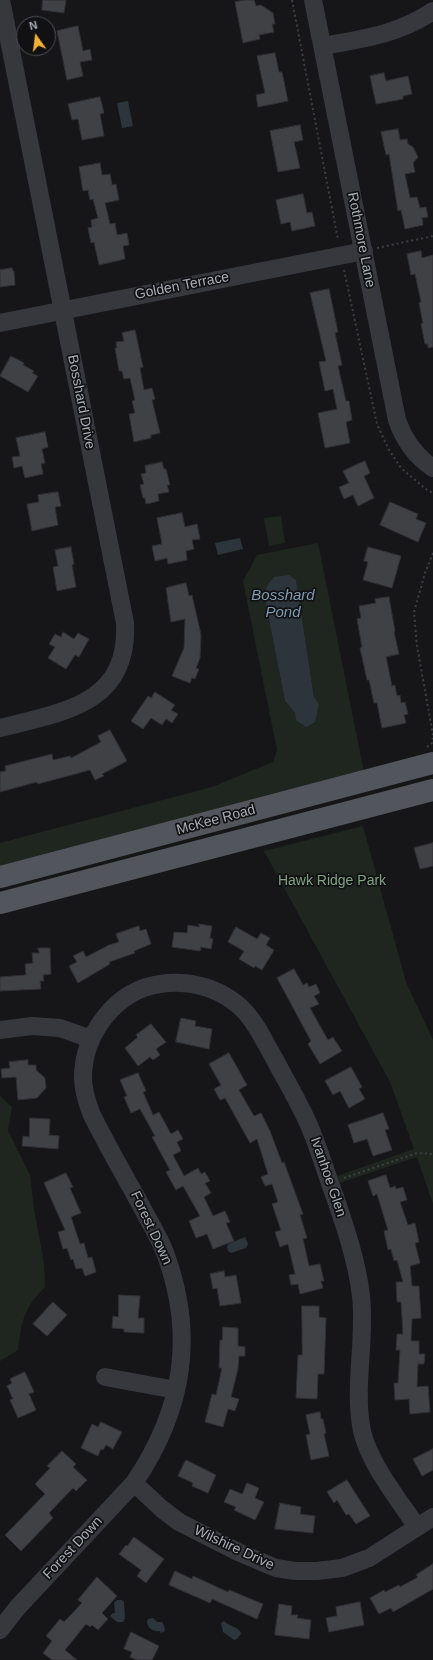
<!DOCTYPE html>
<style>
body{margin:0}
#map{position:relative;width:433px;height:1660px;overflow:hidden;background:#161618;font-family:Arial,sans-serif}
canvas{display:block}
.north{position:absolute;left:16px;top:16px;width:40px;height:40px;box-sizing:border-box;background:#111113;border:1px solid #4d4f55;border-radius:50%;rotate:346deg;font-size:11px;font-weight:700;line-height:16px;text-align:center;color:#a8adb8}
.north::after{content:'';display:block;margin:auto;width:14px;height:18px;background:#f2b134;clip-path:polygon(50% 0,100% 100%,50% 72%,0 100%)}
</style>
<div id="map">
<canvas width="433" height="1660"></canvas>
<div class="north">N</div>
</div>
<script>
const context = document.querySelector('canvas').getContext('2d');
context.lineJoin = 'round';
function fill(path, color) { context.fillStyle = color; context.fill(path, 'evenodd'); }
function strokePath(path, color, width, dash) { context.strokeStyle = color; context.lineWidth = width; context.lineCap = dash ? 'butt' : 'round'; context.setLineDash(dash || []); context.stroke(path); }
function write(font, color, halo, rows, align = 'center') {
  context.font = font + ' Arial,sans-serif'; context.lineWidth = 3.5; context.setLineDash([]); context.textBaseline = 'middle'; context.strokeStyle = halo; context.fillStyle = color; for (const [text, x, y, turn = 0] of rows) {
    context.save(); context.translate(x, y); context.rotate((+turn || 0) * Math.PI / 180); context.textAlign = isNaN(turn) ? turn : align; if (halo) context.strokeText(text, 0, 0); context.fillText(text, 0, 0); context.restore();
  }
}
fill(new Path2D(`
 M281 516 285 543 269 546 264 518Z
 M318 543 364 772 0 867V843L212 787 273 762 277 750 243 581 257 555ZM296 581 314 697 319 704 295 713 285 701 264 595Z
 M363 826 406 982 433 1040V1204L417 1157 340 1183 337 1176 414 1149 390 1082 264 851Z
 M0 1096 12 1107 8 1130 30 1175 34 1209 44 1263 45 1287C23 1309 22 1321 18 1350L0 1361Z`), '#1e261f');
fill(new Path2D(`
 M128 101 133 126 122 128 117 103Z
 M240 538 243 549 218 555 215 543Z
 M289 575 296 580 314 697 319 704 315 722 306 727 296 720 295 713 285 701 264 595 268 584 274 577Z
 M245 1237 248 1244 246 1248 231 1253 228 1251 227 1247 228 1244Z
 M117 1600H122L124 1602 125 1619 123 1622H117L110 1616 113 1613H115L114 1603Z
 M153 1618 157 1622H162L164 1625 165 1631 161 1633 160 1631C153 1632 147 1628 147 1621L148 1619Z
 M224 1621C229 1626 235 1626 240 1631L241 1634 237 1639 234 1640 223 1632 221 1623Z`), '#2c353c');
const building = new Path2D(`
 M43 0H66L64 13 42 10Z
 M245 0H254L256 6 261 5 273 13 275 24H272L274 32 259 35 260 39 243 43 235 2Z
 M78 26 83 51 90 49 92 60 80 62 83 76 67 80 57 31Z
 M275 53 279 72H282L288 101 258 107 256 95 265 93 257 56Z
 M384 73 386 81 408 76 412 94 403 96V99L376 104 370 76Z
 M100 97 104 113 100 114 104 136 82 140 78 119 72 120 68 104Z
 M300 125 303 140 294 142 300 168 278 172 270 131Z
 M398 129 400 140 407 139 408 144 413 147 418 157 413 163 415 172 405 174 410 198 417 197 420 208 426 207 428 217 422 218 423 225 405 229 401 210 398 211 389 154 386 155 381 132Z
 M100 163 102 175 110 174 112 185 116 184 119 200 105 203 110 224 115 223 117 235 127 233 129 245 123 246 125 259 99 265 94 242 91 243 88 228 92 227 91 220 98 218 93 199 90 200 88 190 83 191 79 167Z
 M303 194 307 213 312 212 315 226 292 231 290 222 281 224 276 200Z
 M421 251 422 258 433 255V347L428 348V344H425L421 324 423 323 419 303 421 302 415 274 411 275 407 254Z
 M12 268 13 271H14L15 285 0 287V270Z
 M329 289 338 332 335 333 342 365 338 366 346 401H349L352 420 346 422 350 443 325 448 318 413 337 409 333 389 325 391 319 362 326 361 310 293Z
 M135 330 143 367 140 368 144 390 152 388 155 399 152 400 160 433 151 435V438L134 442 129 414 135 413 132 401 135 400 130 378 124 379 122 371H119L115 348H117L116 342 124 341 122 333Z
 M11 356 24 363 23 365 34 371 32 373 38 376 28 392 0 376Z
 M45 432 48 447 42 449 45 463 41 464 43 474 25 478 22 466 14 468 12 457 20 456 16 438Z
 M365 461 370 473 364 476 374 498 358 506 353 495 344 499 339 487 349 483 343 471Z
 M162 462 164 469H166L170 485H167L169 492 158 494 159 501 146 504 145 498H143L140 485 144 484 141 474 146 473 145 466Z
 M58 492 61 506 55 507 58 525 32 531 27 504 39 502 38 495Z
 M390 502 418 514 416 519 426 523 418 542 380 525Z
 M182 513 185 527 197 524 200 539 192 540 194 549 186 551 187 560 168 564 167 558 155 561 152 546 162 544 157 518Z
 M71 547 74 564 72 565 76 587 57 591 53 567 58 566 55 550Z
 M368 547 401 556 392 588 363 580 368 562 364 561Z
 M186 583 189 596 192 595 201 635 200 658 196 668 199 669 195 679 192 678 190 683 172 676 184 648 185 619 171 622 166 588Z
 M389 597 395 631 394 632 399 654 386 657 392 686 395 685 397 696 400 695 401 703 405 702 408 714 404 715 406 723 382 728 377 703H374L369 680H367L360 648 362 647 357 619 361 618 359 606 376 603 375 599Z
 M63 632 74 639 78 633 89 639 79 657 75 655 66 669 48 658 55 647 49 644 55 634 61 637Z
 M155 692 175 705 171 710 178 714 172 723 166 719 162 725 151 718 143 729 131 721 148 696 151 698Z
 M110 730 127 761 102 774 104 776 95 780 90 770 38 784 37 782 0 792V772L6 771 5 766 52 754 53 760 70 756 71 758 101 742 98 736Z
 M433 843V866L420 869 414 848Z
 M199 924 212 926 210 938 213 939 211 949 201 947 200 951 172 947 174 932 187 933 188 925 199 927Z
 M139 926 140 931 146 929 151 944 134 951 135 953 109 962 110 964 78 983 69 966 77 962 73 956 83 951 86 957 109 945 119 942 116 934Z
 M236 927 257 939 261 933 270 938 266 945 274 950 262 970 255 966 254 968 239 959 244 951 228 942Z
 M38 948H50L51 974 43 975 44 981H40L41 989 0 991V977L26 975 25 964 33 963 32 953H39Z
 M294 969 303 985 307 983 309 987 316 984 320 993 314 996 319 1004 310 1008 328 1040 333 1037 342 1051 320 1064 308 1044 311 1041 277 978Z
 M181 1018 196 1021 195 1026 212 1029 209 1049 176 1042Z
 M151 1024 166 1042 156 1049 160 1055 153 1060 150 1057 138 1066 125 1048 138 1037 136 1035Z
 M229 1053 247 1085 239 1090 254 1116 261 1113 270 1131 282 1163 284 1162 303 1214 300 1215 307 1238 303 1239 309 1266 320 1264 324 1281H321L323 1288 300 1294 298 1284 291 1285 289 1275 295 1274 288 1244 280 1247 275 1232 281 1230 272 1204 278 1202 272 1184 265 1186 261 1177 268 1174 257 1139 250 1143 225 1098 220 1100 214 1089 221 1085 209 1064Z
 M28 1060V1065H36V1070L45 1078 46 1088 37 1098 18 1100 16 1077 2 1078 1 1069 10 1068 9 1062Z
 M351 1067 362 1087 359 1089 365 1099 349 1108 340 1091 333 1095 325 1081Z
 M138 1073 146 1091 143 1092 153 1115 159 1112 171 1134 178 1130 183 1139 177 1142 181 1151 173 1155 184 1176 198 1168 201 1174 205 1172 210 1181 205 1183 211 1193 204 1197 213 1216 225 1211 230 1222 226 1223 234 1241 213 1249 207 1234 196 1238 189 1221 200 1216 183 1186 176 1190 166 1172 170 1170 152 1137 155 1136 140 1109 131 1113 124 1097 127 1096 120 1080Z
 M383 1113 389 1129 385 1130 392 1150 373 1156 367 1139 354 1143 348 1125Z
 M30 1118 50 1119 49 1135 59 1136 58 1149 22 1146 23 1136 29 1137Z
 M66 1173 73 1187 70 1188 81 1213 71 1217 80 1244 84 1243 88 1258 92 1257 96 1272 85 1276 82 1268 76 1269 73 1259 71 1260 67 1248 63 1249 58 1232 65 1230 44 1183Z
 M386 1175 390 1188 395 1186 396 1189 403 1187 407 1200 400 1202 408 1225 415 1223 419 1242 415 1243 420 1263 410 1266 412 1286H419L421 1318 412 1319 411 1341H419V1354H425L424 1364H418L417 1387 428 1386 430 1412 410 1414 409 1399 395 1400 394 1383H398L400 1350H396L397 1334H403L401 1302H397L396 1282H403L397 1260 394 1261 391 1249 388 1250 384 1231 388 1230 377 1194 373 1196 368 1181Z
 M224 1271 225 1277 236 1275 241 1303 220 1306 217 1288 213 1289 210 1274Z
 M119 1295 140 1296 138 1318H144V1333L124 1332V1329L112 1328 113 1316 118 1317Z
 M53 1302 67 1315 47 1336 33 1324Z
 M302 1306H319V1317L326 1318 324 1374H318L317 1399 296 1398 298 1355H302Z
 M223 1327 238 1328V1346L245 1347V1356H239L238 1369 231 1397 239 1399 235 1411 228 1409 223 1427 205 1422 212 1394 216 1395 222 1368H219L220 1340H222Z
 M25 1372 34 1392 29 1394 36 1410 18 1418 10 1400 13 1399 7 1386 12 1383 10 1379Z
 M320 1412 321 1419H323L326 1433 324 1434 329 1456 311 1460 306 1435 310 1434 306 1415Z
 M101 1422 122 1432 113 1449 106 1445 103 1450 101 1449 98 1456 81 1448 92 1424 98 1427Z
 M433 1449V1470L422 1476 413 1459Z
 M62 1451 76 1464 73 1467 87 1480 76 1491 73 1488 49 1513 53 1518 21 1551 5 1535 45 1494 35 1484 50 1468 47 1466Z
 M186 1460 216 1475 208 1493 192 1486 193 1483 178 1476Z
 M347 1480 370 1516 356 1524 349 1514 346 1515 337 1500 334 1503 327 1492Z
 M247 1483 259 1488 255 1498 264 1502 255 1520 234 1510 236 1507 224 1502 230 1489 242 1494Z
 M280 1503 301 1507 300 1514 315 1516 313 1533 275 1529Z
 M134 1537 164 1559 146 1583 137 1576 141 1570 119 1554 126 1545 127 1546Z
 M433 1564V1589L393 1612 391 1608 379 1614 370 1598 384 1590 385 1592 399 1585 400 1587 418 1577 416 1575Z
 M175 1571 192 1579 193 1576 228 1592 229 1590 263 1604 257 1619 212 1599 210 1603 169 1585Z
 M97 1577 117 1596 102 1613 108 1619 98 1630 92 1625 90 1627 86 1624 65 1650 77 1660H52L43 1653 52 1641 46 1636 60 1619 64 1622 82 1603 78 1600Z
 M360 1602 364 1625 329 1632 326 1618 337 1616 336 1607Z
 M279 1604 292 1606 291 1615H298L297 1618 311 1620 309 1639 275 1635Z
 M131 1632 159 1646 152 1660H137L130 1657 132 1652 124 1649Z`);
fill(building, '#404145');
strokePath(building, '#303034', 1);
strokePath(new Path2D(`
 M292 0 338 240
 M377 248 433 236
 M344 270 377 424 389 450 401 468 427 490 433 493
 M433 553 425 573 414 612 417 646 433 735
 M427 747 432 743 433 738
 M344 1178 417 1153 433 1154`), '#3d3f44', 2, [2, 3]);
strokePath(new Path2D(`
 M313 0 397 420C404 440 415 456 433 468
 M323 46C362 39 400 34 433 11
 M0 323 364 251
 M0 728C62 712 129 705 125 623L1 0
 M0 1030 32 1026 60 1028 91 1039
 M105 1377 176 1390
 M134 1483 162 1509 179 1522 238 1552 276 1568 295 1571H317L342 1568 369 1558 433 1517
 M0 1630 17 1608 134 1483C184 1409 196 1334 164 1250 159 1238 152 1226 146 1215 128 1181 108 1148 91 1113 87 1102 83 1090 83 1078 83 1034 116 990 160 984 187 980 215 986 237 1004 254 1018 263 1039 274 1058 287 1083 303 1108 313 1135 321 1155 327 1176 335 1197 346 1229 357 1262 361 1296 366 1341 353 1387 362 1431 369 1463 399 1500 417 1527`), '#37383d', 18);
strokePath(new Path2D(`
 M0 877 433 763
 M0 903 433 790`), '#53555c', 22);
write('14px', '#a8adb8', '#111113', [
 ["Rothmore Lane",361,240,79],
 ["Golden Terrace",182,286,-11],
 ["Bosshard Drive",81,402,79],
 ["McKee Road",216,820,-15],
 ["Ivanhoe Glen",328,1177,71],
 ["Forest Down",151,1228,65],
 ["Forest Down",73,1548,-47],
 ["Wilshire Drive",234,1548,25]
]);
write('14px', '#7fa381', '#111113', [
 ["Hawk Ridge Park",332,881]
]);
write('italic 15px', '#7f9bb3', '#111113', [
 ["Bosshard",283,596],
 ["Pond",283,613]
]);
</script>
